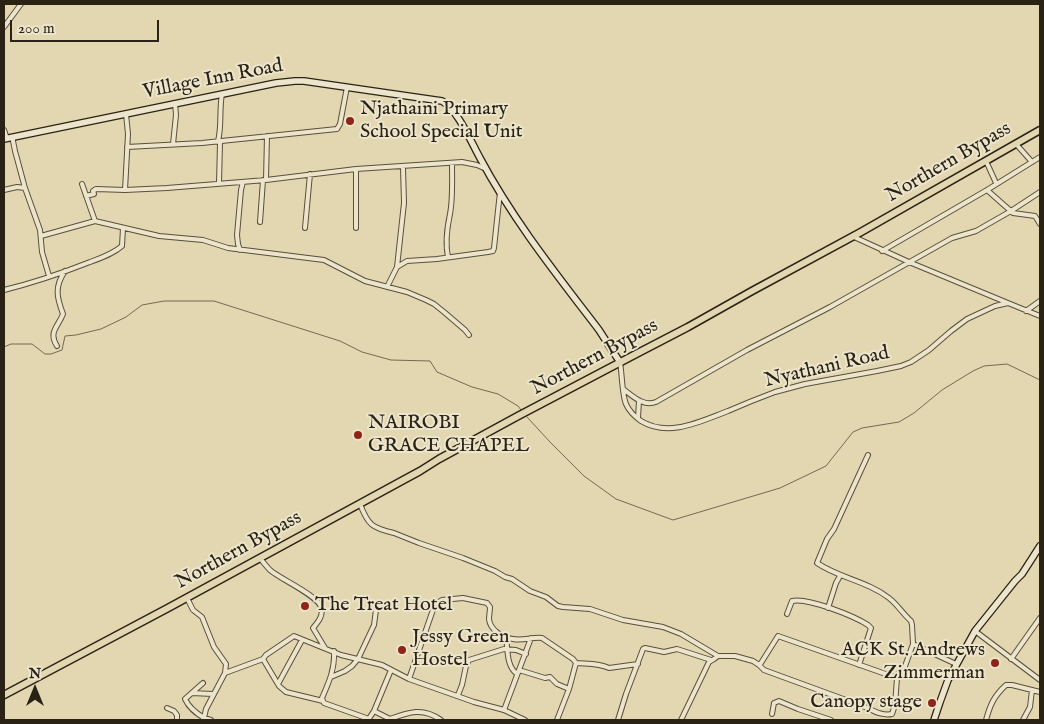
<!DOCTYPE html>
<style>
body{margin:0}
#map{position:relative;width:1044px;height:724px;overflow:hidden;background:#e2d7b0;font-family:"IM FELL English",serif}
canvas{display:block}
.frame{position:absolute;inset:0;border:5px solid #2b2216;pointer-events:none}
.north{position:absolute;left:10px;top:664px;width:50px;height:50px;-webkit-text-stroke:4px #ece5cc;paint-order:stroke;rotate:0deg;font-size:14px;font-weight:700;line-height:20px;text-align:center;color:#2b2216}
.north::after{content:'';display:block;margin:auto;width:18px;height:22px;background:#2b2216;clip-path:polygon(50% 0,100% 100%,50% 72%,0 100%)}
.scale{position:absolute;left:10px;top:20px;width:149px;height:22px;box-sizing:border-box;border:2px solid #2b2216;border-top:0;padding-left:6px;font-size:15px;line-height:18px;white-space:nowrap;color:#2b2216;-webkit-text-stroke:4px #ece5cc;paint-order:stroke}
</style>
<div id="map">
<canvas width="1044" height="724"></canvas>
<div class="frame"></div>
<div class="north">N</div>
<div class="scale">200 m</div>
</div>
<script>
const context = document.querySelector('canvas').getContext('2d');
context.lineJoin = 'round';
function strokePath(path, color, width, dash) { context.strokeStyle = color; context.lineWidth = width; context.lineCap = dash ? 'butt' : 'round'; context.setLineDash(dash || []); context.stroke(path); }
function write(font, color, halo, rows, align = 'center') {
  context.font = font + ' "IM FELL English",serif'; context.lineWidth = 4; context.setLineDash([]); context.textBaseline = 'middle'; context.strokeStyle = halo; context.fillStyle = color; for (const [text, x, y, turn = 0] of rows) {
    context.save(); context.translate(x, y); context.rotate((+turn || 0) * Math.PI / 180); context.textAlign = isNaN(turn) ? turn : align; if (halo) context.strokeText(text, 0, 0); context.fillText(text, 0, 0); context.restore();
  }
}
strokePath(new Path2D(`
 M4 347 11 344H32L45 354H51L62 350 65 336 76 335 101 329 126 317 142 305 164 301H214L340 341 362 352 391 360 430 361 437 372 472 387 498 394 518 406 521 410
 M527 417 550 442 584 476 616 499 673 520 780 488 826 466 853 432 862 428 899 422 914 413 942 390 973 371 984 366 1007 364 1040 380`), '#746953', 1);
const street = new Path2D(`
 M4 27 21 4
 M4 130 7 139
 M13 137V141L15 151 25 188 40 230 42 252 49 276
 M173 144 176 115 175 103
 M1016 144 1032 162
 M127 147 202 143 337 129 340 124 347 87
 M986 161 996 183
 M266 180 267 136
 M219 183 220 143 218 141C222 126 219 110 222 94
 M82 184 95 221
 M4 190 17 187 25 188
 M125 190 128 134 126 114
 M987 190 1013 213 1035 216 1040 224
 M86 196 94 194 93 191 96 189 125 190 167 188 266 180 356 169 462 162 477 165 486 169
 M260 222 263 180
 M305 228 310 174
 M356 228V169
 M41 236 95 221 159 236 203 240 228 248 324 260 365 281 407 292 426 300 434 304 444 312 465 330 469 335
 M854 237 909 262 1008 303
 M240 250 238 244 237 235 241 190 243 182
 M882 251 987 190 1040 157
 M448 257C445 243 447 228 450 214 453 199 452 179 452 163
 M397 267 404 203 403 167
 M387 287 397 267 407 261 437 259 488 252 493 251 494 248 500 192
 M4 290C33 283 62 273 90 262 101 258 113 254 122 246L123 228
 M1026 311 1040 301
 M57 346C48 332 58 327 63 314 57 298 54 287 65 271
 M620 362C622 373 622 395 626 404 629 411 634 416 641 421 669 438 701 421 728 411 744 404 759 398 775 392L805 384 877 371 901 366 911 362 929 350 951 331 967 319 995 306 1008 303 1040 316
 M623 389C633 396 643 407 656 402L747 350 830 307 952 238 976 231 1011 211 1040 192
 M638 418 639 401
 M868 455 834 529 827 539 817 563C839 578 867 581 889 598 897 604 903 614 911 621L912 625 913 644
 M360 504C368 525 372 528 394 533L419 543 463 558 495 571 505 577 512 579 530 591 546 597 558 606 563 607 590 609 623 620 663 627 681 634 718 656
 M260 558C263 562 266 566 270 570 280 579 317 595 321 607 324 615 318 622 313 628L325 648
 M187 598 193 610 202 617 214 647 226 664 225 673 206 709 204 718 211 720
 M828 608 836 583 840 576
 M787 614 792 601C807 597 854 616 868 625L871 628 859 665
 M975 631 1040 680
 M506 637C508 649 506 666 517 674
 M334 651C335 669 329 682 322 698L323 701 324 703 369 719
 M263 659 279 686 286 692 323 701
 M1011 659 1040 618
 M759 665 764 670 865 707C874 711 882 716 892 714L895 705 897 678
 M519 670 545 678 550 677 557 684 569 689
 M225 673 263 659 266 655 294 636 341 655 382 665 409 679 474 702 504 710 525 720
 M331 677 345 671 352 666 358 659 374 625 376 610
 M409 679 435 604 442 600 463 598 487 603 490 607C490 611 489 616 489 619 490 630 503 638 513 639 522 641 532 637 542 638L573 659 576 663C587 664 599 663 609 668L638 664
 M203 683 185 699C189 708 196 713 204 718
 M278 684 302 640
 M192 693 213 694
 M458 695 462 685 466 666 469 660 504 649 516 650 526 654
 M167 708 174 711 177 715V720
 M504 710 531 638
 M374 711 392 720
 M772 714 774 703 779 701 798 709 831 720
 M390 719C409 712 423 707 441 720
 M368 720 374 711 391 670
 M557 720 569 689 576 663
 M618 720 626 694 643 649 645 648 664 652 677 649 711 660
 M681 720 709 662 714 659 718 656H735L753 661 759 665 761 663 778 636 897 678 899 672 904 669 913 644 956 664
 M986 720C990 705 994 696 1006 685H1012L1040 692
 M1023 720 1030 707 1032 690`);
const secondary = new Path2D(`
 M4 139 276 83 295 81H304L442 101C458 110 471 142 480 158 513 220 557 275 599 330 606 341 613 352 620 362
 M934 720 940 702 948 680 975 631 1015 581 1022 574 1040 546`);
const primary = new Path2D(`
 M4 695 168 608 420 471 439 459 518 416 636 354 688 327 752 291 861 232 1040 130`);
strokePath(street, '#594f3c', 6);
strokePath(secondary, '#2b2216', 8);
strokePath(primary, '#2b2216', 9);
strokePath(street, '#ece5cc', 4);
strokePath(secondary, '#ece5cc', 5.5);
strokePath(primary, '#e2d7b0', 6);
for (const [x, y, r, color] of [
 [350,121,5,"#8f2418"],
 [358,435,5,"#8f2418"],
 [305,606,5,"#8f2418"],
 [402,650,5,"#8f2418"],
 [995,663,5,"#8f2418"],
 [932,703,5,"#8f2418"]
]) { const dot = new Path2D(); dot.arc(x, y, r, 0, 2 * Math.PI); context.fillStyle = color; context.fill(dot); strokePath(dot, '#ece5cc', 2); }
write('20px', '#2b2216', '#ece5cc', [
 ["Village Inn Road",213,80,-11],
 ["Northern Bypass",949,163,-30],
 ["Northern Bypass",595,358,-28],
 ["Nyathani Road",827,368,-13],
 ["Northern Bypass",239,551,-29]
]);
write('20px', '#2b2216', '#ece5cc', [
 ["Njathaini Primary",360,110],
 ["School Special Unit",360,133],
 ["NAIROBI",368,424],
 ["GRACE CHAPEL",368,447],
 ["The Treat Hotel",315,606],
 ["Jessy Green",412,638],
 ["Hostel",412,661],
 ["ACK St. Andrews",985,651,"right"],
 ["Zimmerman",985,674,"right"],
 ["Canopy stage",922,703,"right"]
], 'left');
</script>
